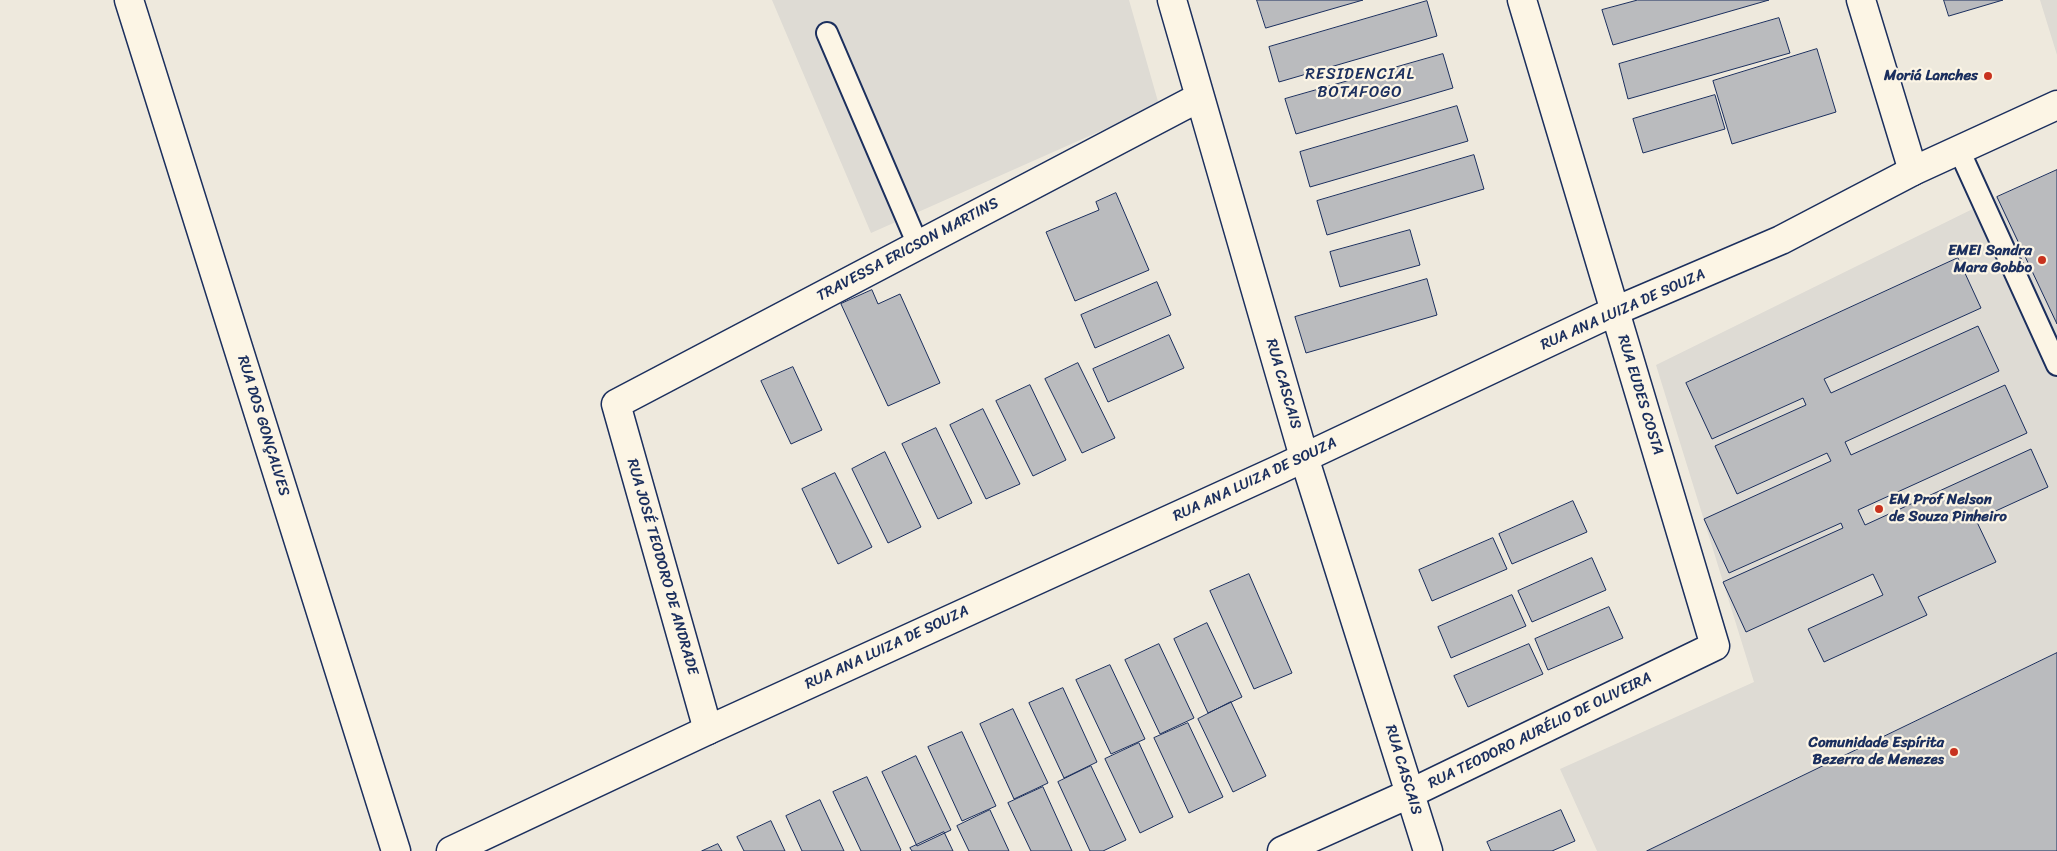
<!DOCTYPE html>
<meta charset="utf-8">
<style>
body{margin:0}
canvas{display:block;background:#eee9dd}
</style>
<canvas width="2057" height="851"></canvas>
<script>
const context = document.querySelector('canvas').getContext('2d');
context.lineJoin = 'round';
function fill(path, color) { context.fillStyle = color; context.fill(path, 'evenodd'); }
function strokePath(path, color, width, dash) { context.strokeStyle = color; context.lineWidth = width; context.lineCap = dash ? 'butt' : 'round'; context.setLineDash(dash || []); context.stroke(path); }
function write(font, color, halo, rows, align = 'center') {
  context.font = font + ' Sriracha,sans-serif'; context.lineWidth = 4.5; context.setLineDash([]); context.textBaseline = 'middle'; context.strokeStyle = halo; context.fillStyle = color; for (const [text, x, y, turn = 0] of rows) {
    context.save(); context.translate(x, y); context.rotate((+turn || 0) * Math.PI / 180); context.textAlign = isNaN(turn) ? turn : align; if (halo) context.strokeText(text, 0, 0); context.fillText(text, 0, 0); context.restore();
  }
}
fill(new Path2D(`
 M772 0H1129L1159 105 871 233Z
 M2040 0H2057V55Z
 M1997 197 2057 324V653L1647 851H1597L1560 769 1754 682 1656 365Z`), '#dedbd4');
const building = new Path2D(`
 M1257 0H1363L1266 28Z
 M1638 0H1769L1613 45 1602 10Z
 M1944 0H2003L1949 16Z
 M1427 1 1437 36 1279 82 1269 47Z
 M1779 18 1790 53 1628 99 1619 64Z
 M1817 49 1836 112 1732 144 1713 81Z
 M1443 54 1453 88 1296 134 1285 99Z
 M1715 95 1725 129 1643 153 1633 119Z
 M1457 106 1468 141 1310 187 1300 152Z
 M1474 155 1484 189 1327 235 1317 201Z
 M2057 170V324L1997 197Z
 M1116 193 1149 270 1075 301 1046 232 1099 210 1096 202Z
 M1410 230 1420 265 1340 287 1330 252Z
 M1958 258 1981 308 1824 379 1831 393 1978 326 1999 371 1845 442 1851 455 2005 385 2027 433 1858 510 1865 525 2031 449 2048 487 1976 520 1996 562 1918 597 1927 615 1824 662 1808 629 1883 595 1873 574 1746 632 1723 582 1843 528 1841 523 1729 573 1704 519 1831 461 1827 453 1737 494 1715 446 1806 405 1803 398 1712 439 1686 383Z
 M1427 279 1437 315 1306 353 1295 317Z
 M1157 282 1171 315 1095 348 1081 315Z
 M872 290 878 304 900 294 940 383 888 406 841 304Z
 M1169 335 1184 368 1108 402 1093 369Z
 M1078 363 1115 438 1082 453 1045 379Z
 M793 367 822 430 791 444 761 381Z
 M1030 385 1066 460 1033 476 996 401Z
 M983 409 1020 484 986 499 950 425Z
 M936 428 972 503 938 519 902 444Z
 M885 452 921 527 888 543 852 469Z
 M835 473 872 547 838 564 802 489Z
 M1573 501 1587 532 1512 564 1499 534Z
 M1493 538 1507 569 1432 601 1419 570Z
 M1592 558 1606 590 1532 622 1518 591Z
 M1249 574 1292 673 1254 689 1210 591Z
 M1512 595 1526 626 1451 658 1438 627Z
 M1609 607 1623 638 1548 670 1535 639Z
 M1207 623 1242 697 1208 713 1174 639Z
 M1159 644 1194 718 1160 734 1125 660Z
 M1529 644 1543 674 1468 707 1454 676Z
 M2057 653V851H1647Z
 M1110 665 1145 739 1111 754 1076 680Z
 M1063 688 1097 762 1064 778 1029 703Z
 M1231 702 1266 776 1233 792 1198 719Z
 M1013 709 1048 783 1014 799 980 724Z
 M1188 723 1223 797 1189 813 1154 738Z
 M962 732 996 806 962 821 928 747Z
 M1139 743 1173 817 1140 833 1105 759Z
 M916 756 951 830 917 846 882 772Z
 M1091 766 1126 840 1103 851H1090L1058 782Z
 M867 777 901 850 900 851H861L833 792Z
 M1043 787 1072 851H1031L1008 803Z
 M820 800 844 851H802L786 816Z
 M990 810 1009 851H969L957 826Z
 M1561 810 1575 841 1552 851H1491L1487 842Z
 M771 821 785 851H744L737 837Z
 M944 832 953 851H912L910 848Z
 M718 844 722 851H702Z`);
fill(building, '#babbbe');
strokePath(building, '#1b2f5e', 1);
const lane = new Path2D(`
 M827 33 918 245
 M1959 150 2057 365`);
const street = new Path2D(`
 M129 0 396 851
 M1172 0 1304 457 1428 851
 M1861 0 1913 171
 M708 730 616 404 1200 97
 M1282 851 1411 793 1715 646C1650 431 1588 215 1522 0`);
const secondary = new Path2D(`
 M451 851 708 730 1278 470 1615 311 1781 240 1913 171 2057 105`);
strokePath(lane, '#1b2f5e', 24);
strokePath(street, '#1b2f5e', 31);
strokePath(secondary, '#1b2f5e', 31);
strokePath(lane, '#fcf5e5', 20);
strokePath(street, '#fcf5e5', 28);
strokePath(secondary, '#fcf5e5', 28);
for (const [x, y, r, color] of [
 [1988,76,5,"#c8321e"],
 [2042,260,5,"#c8321e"],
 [1879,509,5,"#c8321e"],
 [1954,752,5,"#c8321e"]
]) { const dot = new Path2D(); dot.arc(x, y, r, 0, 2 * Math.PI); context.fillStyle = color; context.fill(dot); strokePath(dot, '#fcf5e5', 2); }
write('bold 15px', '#1b2f5e', '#fcf5e5', [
 ["Moriá Lanches",1978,76],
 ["EMEI Sandra",2032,251],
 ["Mara Gobbo",2032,268],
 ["EM Prof Nelson",1889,500,"left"],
 ["de Souza Pinheiro",1889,517,"left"],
 ["Comunidade Espírita",1944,743],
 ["Bezerra de Menezes",1944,760]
], 'right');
write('15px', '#1b2f5e', '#fcf5e5', [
 ["TRAVESSA ERICSON MARTINS",908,250,-28],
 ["RUA ANA LUIZA DE SOUZA",1623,310,-24],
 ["RUA CASCAIS",1283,384,74],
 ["RUA EUDES COSTA",1640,395,73],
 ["RUA DOS GONÇALVES",263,426,73],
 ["RUA ANA LUIZA DE SOUZA",1255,480,-25],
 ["RUA JOSÉ TEODORO DE ANDRADE",662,567,74],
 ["RUA ANA LUIZA DE SOUZA",887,648,-25],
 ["RUA TEODORO AURÉLIO DE OLIVEIRA",1540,731,-26],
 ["RUA CASCAIS",1403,770,73]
]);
context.letterSpacing = '1px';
write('16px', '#1b2f5e', '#fcf5e5', [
 ["RESIDENCIAL",1360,75],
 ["BOTAFOGO",1360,93]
]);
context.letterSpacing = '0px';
</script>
